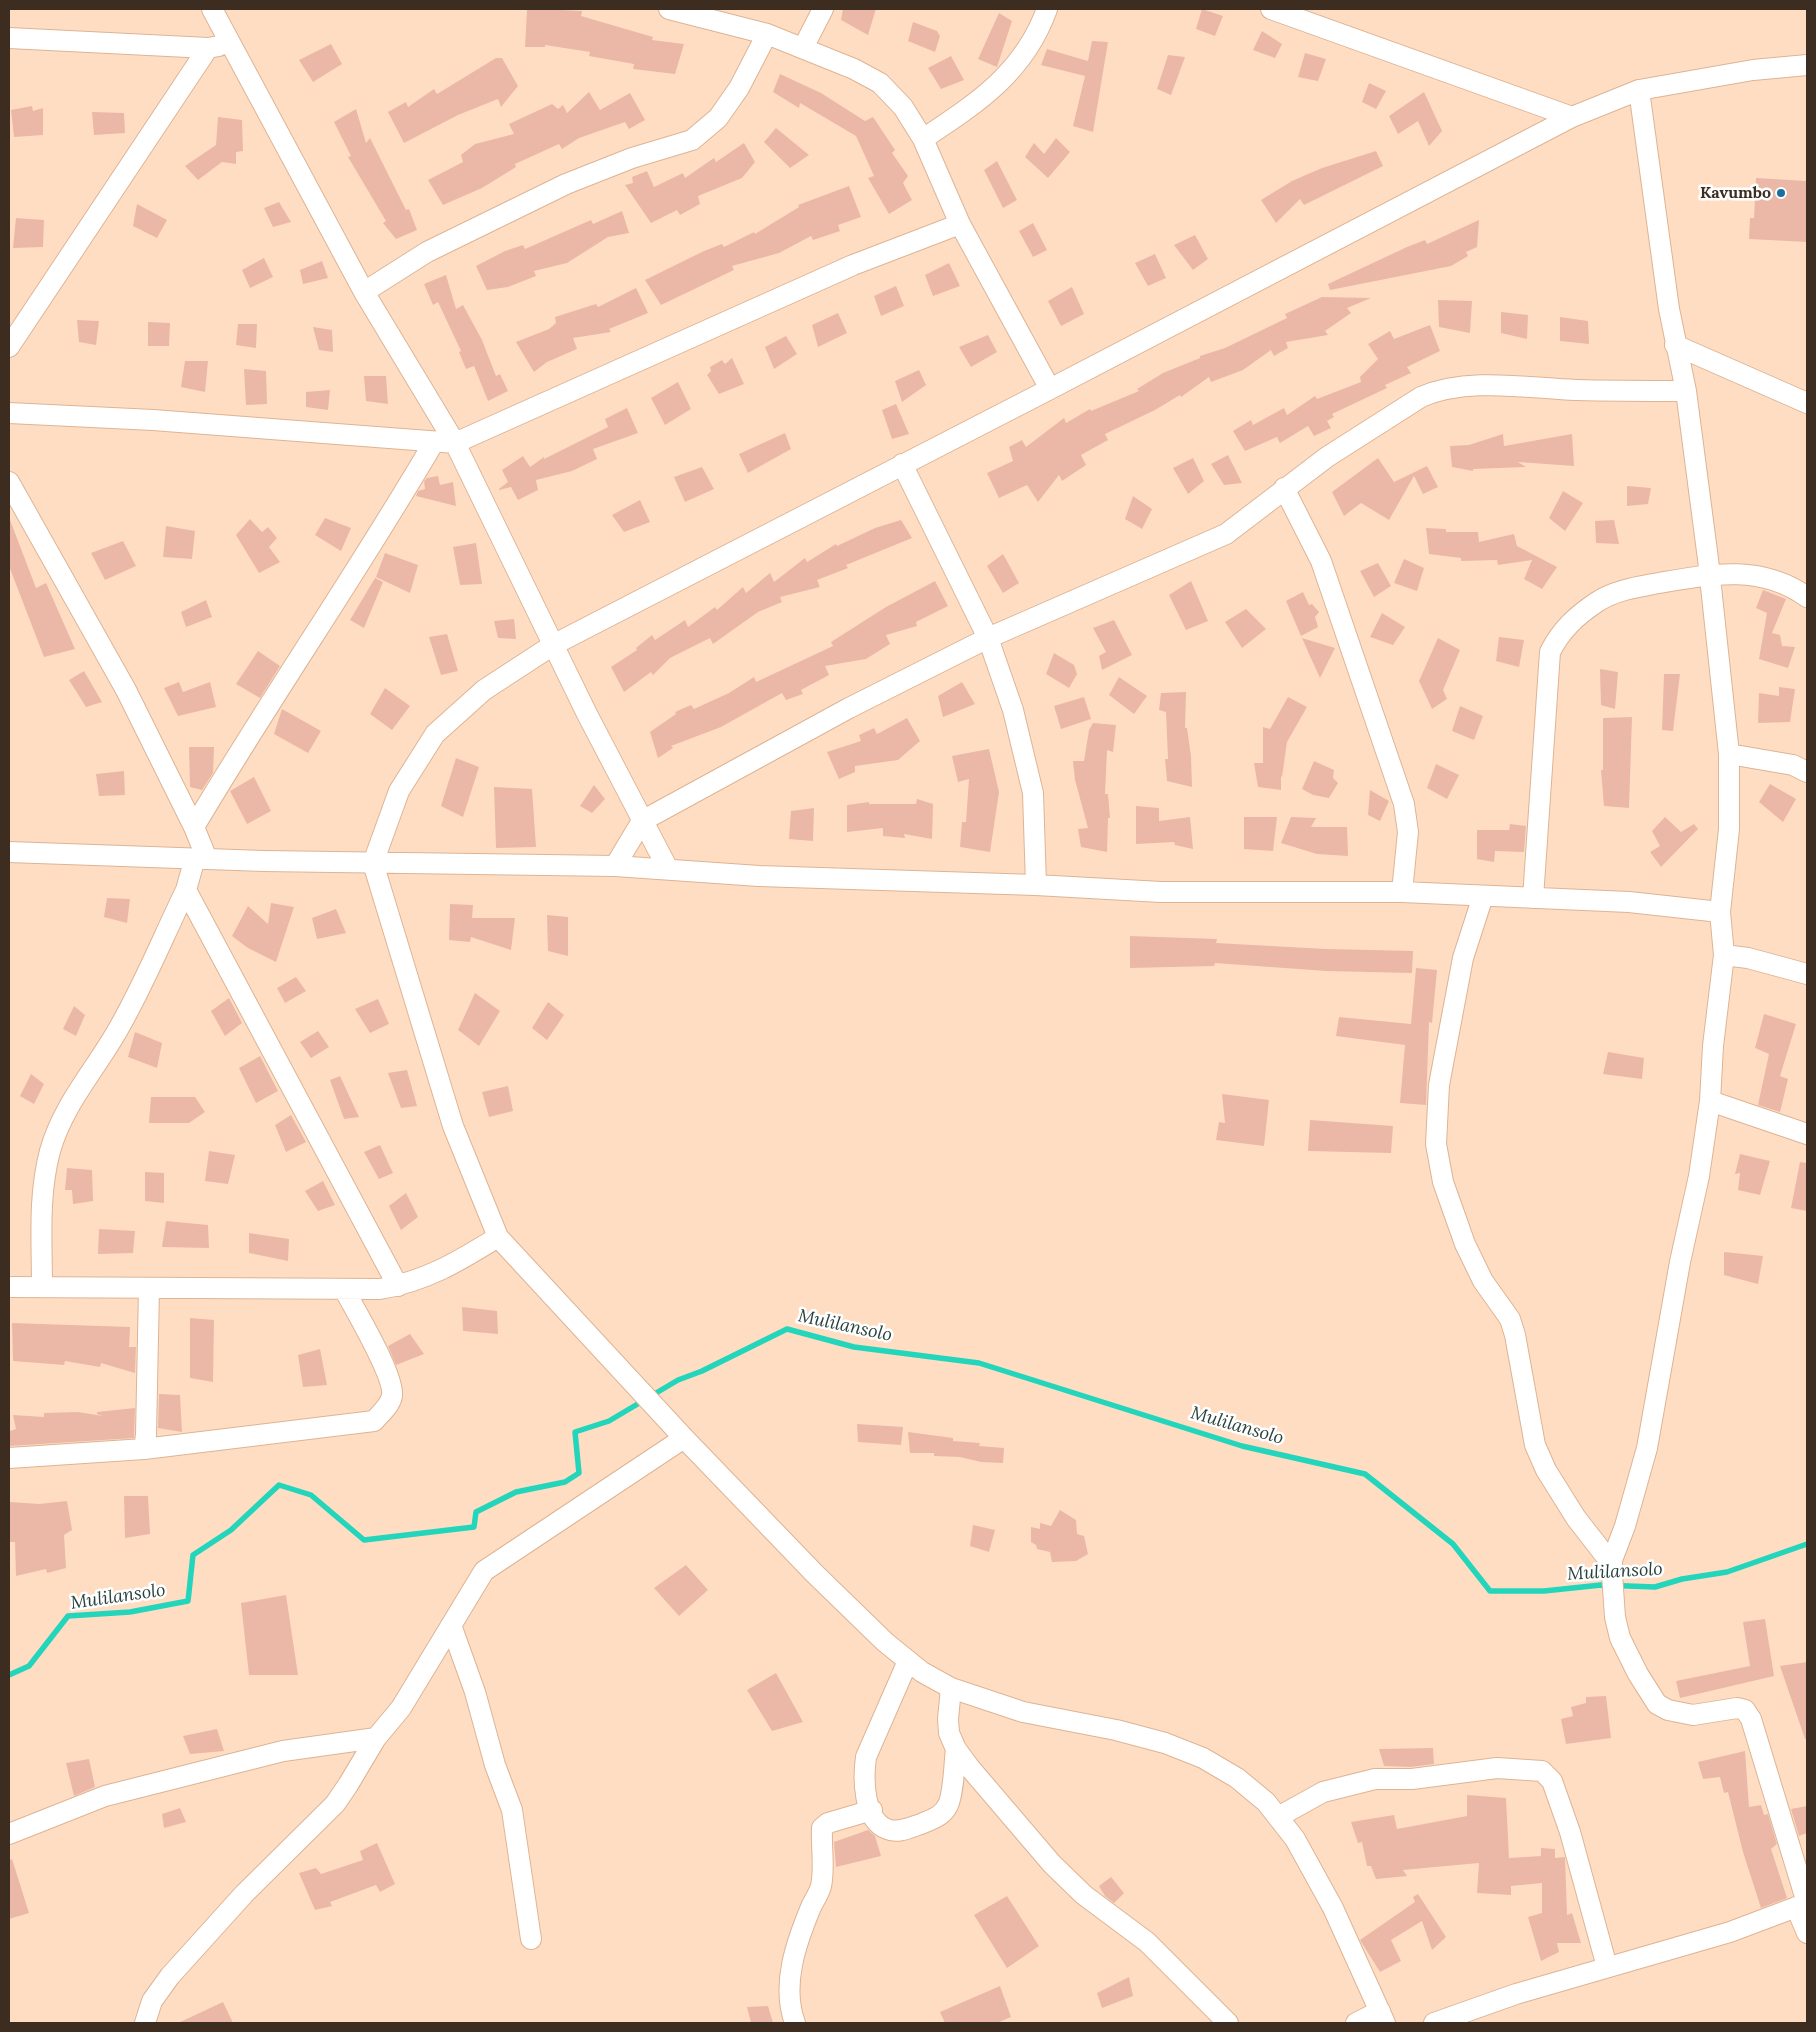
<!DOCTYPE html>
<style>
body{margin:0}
#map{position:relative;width:1816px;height:2032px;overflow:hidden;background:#ffddc3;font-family:Lora,serif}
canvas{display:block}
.frame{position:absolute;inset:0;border:10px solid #3d2d20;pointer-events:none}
</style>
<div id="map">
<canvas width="1816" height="2032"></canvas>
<div class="frame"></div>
</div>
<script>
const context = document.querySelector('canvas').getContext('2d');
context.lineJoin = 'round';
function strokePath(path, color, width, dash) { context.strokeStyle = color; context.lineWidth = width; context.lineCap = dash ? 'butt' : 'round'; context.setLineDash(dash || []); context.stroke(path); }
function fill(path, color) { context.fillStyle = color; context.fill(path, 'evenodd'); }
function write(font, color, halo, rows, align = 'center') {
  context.font = font + ' Lora,serif'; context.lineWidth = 5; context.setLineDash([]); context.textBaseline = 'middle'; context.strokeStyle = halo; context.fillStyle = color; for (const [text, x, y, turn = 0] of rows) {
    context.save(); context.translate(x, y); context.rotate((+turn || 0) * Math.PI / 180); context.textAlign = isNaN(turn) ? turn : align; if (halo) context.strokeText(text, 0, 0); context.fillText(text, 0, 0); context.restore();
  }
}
strokePath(new Path2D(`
 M9 1675 29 1666 68 1616 130 1612 188 1601 193 1555 231 1530 279 1485 311 1495 364 1540 474 1527 476 1512 516 1492 565 1482 579 1473 575 1432 609 1421 678 1380 702 1371 787 1329 854 1347 979 1363 1242 1446 1365 1474 1453 1544 1490 1591H1544L1601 1585 1655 1587 1682 1579 1727 1572 1807 1544`), '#22d5bb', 5.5);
fill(new Path2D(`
 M542 9 582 11 581 16 653 37 652 40 684 44 675 74 633 69 634 64 589 56 590 52 545 45V47H525L527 10Z
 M843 9H876L868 35 841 20Z
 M1202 9 1223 16 1215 36 1196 29Z
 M999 13 1012 21 997 67 978 59Z
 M913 22 937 31 940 36 935 52 908 41Z
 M1262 31 1282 44 1275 58 1253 50Z
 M1092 41 1108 42 1093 132 1073 126 1085 76 1041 65 1047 49 1088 61Z
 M331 44 342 64 313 82 299 60Z
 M1305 53 1326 59 1318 81 1298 77Z
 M1168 55 1185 57 1171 95 1157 89Z
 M951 56 964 80 941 89 928 68Z
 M496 58H502L518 86 501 107 498 99 458 115 404 143 388 112 406 102 408 107 434 89 437 94Z
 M780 74 821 93 865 121 873 117 895 150 892 153 908 176 903 183 912 200 889 214 868 178 874 176 856 136 800 103 799 108 773 92Z
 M1369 83 1386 91 1376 109 1362 102Z
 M589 92 600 110 630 93 645 120 629 129 625 122 579 138 562 149 559 144 515 164 516 167 482 188 443 205 428 180 463 162 461 155 475 144 514 134 509 124 552 104 558 109 563 105 567 113Z
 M1424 92 1442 131 1429 146 1418 121 1398 134 1389 116Z
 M32 106 33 111 43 108V135L14 137 11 110Z
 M356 109 366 143 370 138 406 210 409 209 417 230 396 239 383 223 386 221 348 157 351 156 334 122Z
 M92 112 124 113 125 133 94 135Z
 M218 117 242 120 243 151 236 152V164L222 162 198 180 185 166 216 145Z
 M776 128 809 155 790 168 764 142Z
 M1056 138 1070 152 1048 178 1025 157 1034 143 1044 154Z
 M744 143 755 162 742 178 698 196 700 204 680 215 677 210 651 223 625 185 633 183 632 177 647 171 654 187 683 173 685 178 714 158 716 162Z
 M1376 151 1383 166 1304 205 1300 199 1276 223 1261 200 1292 181 1322 168Z
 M997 161 1017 200 1003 208 984 170Z
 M1756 178 1807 181V242L1749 239 1750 218H1754Z
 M849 186 861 217 838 225 840 231 813 240 811 236 779 253 732 266 734 270 661 305 645 280 704 251 722 244 724 247 754 232 755 234 799 207 798 205Z
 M279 202 291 222 273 227 264 208Z
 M137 204 167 220 157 238 133 226Z
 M622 211 629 233 608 237 567 263 534 271 536 276 508 287 487 290 476 266 505 251 523 245 525 249 591 220 593 224Z
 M16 218 44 220 43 247 13 248Z
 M1479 220 1477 247 1466 252 1468 256 1451 266 1330 290 1328 284 1407 247 1425 240 1427 244Z
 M1033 223 1047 250 1033 257 1019 231Z
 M1195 235 1208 259 1193 270 1174 245Z
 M1155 254 1166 278 1148 286 1135 263Z
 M264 258 273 277 250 288 242 270Z
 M322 261 328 278 303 284 300 270Z
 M949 263 960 286 933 296 925 275Z
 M446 275 456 309 463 305 482 340 496 376 500 374 508 391 488 401 474 366 466 369 459 352 461 351 438 302 433 305 424 284Z
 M896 286 904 306 881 316 874 296Z
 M1072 287 1084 314 1061 326 1048 301Z
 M636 288 648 313 609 329 611 332 573 338 577 349 547 362 534 372 516 342 549 329 556 323 555 317 596 304 598 307Z
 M1322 297 1371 298 1347 308 1351 313 1325 331 1328 335 1286 342 1288 348 1274 356 1271 350 1243 370 1211 382 1209 377 1181 397 1180 395 1155 410 1105 434 1108 440 1081 455 1086 465 1062 481 1059 475 1038 502 1027 485 999 498 987 473 1013 461 1009 447 1022 440 1026 447 1064 418 1066 423 1090 409 1091 411 1139 391 1137 389 1163 373 1200 358V356L1225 348 1287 318 1285 314Z
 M1438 300 1472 301 1470 333 1439 327Z
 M1501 312 1528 315 1527 339 1501 333Z
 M838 313 847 333 818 347 812 325Z
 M1560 317 1588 321 1589 344 1560 341Z
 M77 320 99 321 96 345 79 342Z
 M148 322 170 323 169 346H148Z
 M238 324H257L256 348 236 345Z
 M1430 325 1440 351 1407 367 1411 373 1385 385 1387 388 1332 414 1334 417 1327 421 1331 428 1314 436 1308 426 1280 443 1277 437 1245 451 1233 431 1251 420 1253 425 1284 408 1287 415 1315 396 1317 399 1361 382 1360 377 1378 359 1368 344 1390 331 1394 339Z
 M313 327 332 330 333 352 319 350Z
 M988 335 997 352 971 367 959 347Z
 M786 336 797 354 774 369 765 347Z
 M732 358 744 384 719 394 707 375 711 371 710 367 722 360 725 364Z
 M185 361H208L205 392 181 387Z
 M244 369 266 371 267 404 246 405Z
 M919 370 926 385 902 402 895 381Z
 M364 376H386L388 404 366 401Z
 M678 382 691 409 665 425 651 398Z
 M330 390 328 410 306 407V392Z
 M896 404 909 434 892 439 882 410Z
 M627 408 638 433 593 449 597 459 572 471 536 480 538 490 518 500 511 487 499 490V489L508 482 502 470 523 456 530 467 544 457V459L608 427 605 419Z
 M785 433 791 449 748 473 739 454Z
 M1503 434 1504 446 1572 434 1574 466 1518 462 1526 467 1473 469V471L1452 467 1450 446 1469 445Z
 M1228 455 1242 483 1224 485 1211 464Z
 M1193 458 1204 481 1188 494 1173 468Z
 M1378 458 1394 482 1427 466 1438 487 1423 494 1414 476 1389 520 1361 503 1344 516 1332 492Z
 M702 467 714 489 685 502 674 477Z
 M438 476 440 485 453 482 456 506 416 496 418 491 425 489 424 481 427 478Z
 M1627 486 1651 488 1648 504 1627 506Z
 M1563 491 1583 503 1565 531 1549 518Z
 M1133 496 1152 509 1142 529 1125 519Z
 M640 500 650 522 624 532 612 515Z
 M325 518 351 528 341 551 315 535Z
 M250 519 262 532 268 527 277 538 269 547 280 562 259 573 236 535Z
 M10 520 36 588 46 583 75 649 44 657 9 566Z
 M901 520 912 538 846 565 848 568 817 580 820 587 780 597 782 602 758 612 713 644 710 638 670 658 653 675 651 672 624 692 611 667 637 650 636 648 652 635 655 640 685 620 688 627 715 607 717 610 743 587 746 593 770 573 774 582 805 558 807 562 836 544 837 546 875 528Z
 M1614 520 1619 544 1596 543 1595 521Z
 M166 526 195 531 192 559 163 557Z
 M1426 528 1446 529V532H1478L1479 542 1514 534 1517 546 1557 567 1542 589 1524 579 1532 560 1498 565 1497 560 1461 561V558L1429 554Z
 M123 541 136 566 105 580 91 553Z
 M476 543 482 584 460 585 453 547Z
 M385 553 418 565 410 593 376 577Z
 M1003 554 1019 583 1003 593 987 566Z
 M1404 559 1424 568 1417 591 1394 583Z
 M1378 563 1391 586 1374 597 1360 571Z
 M375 578 383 582 364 628 350 620Z
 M935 581 948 606 916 622 917 626 886 635 890 644 866 659 825 666 829 675 801 690 803 694 786 700 782 693 721 727 671 746 673 748 658 758 650 732 676 714 675 712 691 705 694 709 729 693 754 677 756 682 833 646 831 642 886 607Z
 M1191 581 1208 621 1186 630 1169 595Z
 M1763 590 1786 599 1772 633 1780 635 1782 646 1795 647 1788 668 1759 659 1767 613 1756 608Z
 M1303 592 1309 605 1312 604 1319 612 1315 617 1318 627 1301 636 1286 601Z
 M206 600 212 617 186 627 181 612Z
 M1246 609 1266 629 1242 648 1225 622Z
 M1382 613 1405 627 1393 645 1370 637Z
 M514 619 516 639 498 638 494 621Z
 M1114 620 1132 655 1102 670 1099 656 1106 652 1093 628Z
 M447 634 458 671 441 675 429 637Z
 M1499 637 1524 640 1519 667 1496 661Z
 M1302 638 1335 648 1320 678 1309 654Z
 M1438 638 1460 650 1443 690 1447 699 1432 709 1419 681Z
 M258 651 280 666 260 698 236 684Z
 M1054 653 1074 665 1077 674 1069 688 1046 674Z
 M1600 669 1618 672 1615 709 1601 705Z
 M84 671 102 702 86 707 69 680Z
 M1664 674H1680L1673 731 1662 730Z
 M1119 677 1147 696 1134 714 1109 695Z
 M179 682 183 692 210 682 216 707 178 716 164 688Z
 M962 682 975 704 943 717 938 696Z
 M1779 687 1795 689 1790 722 1758 723 1759 693 1779 696Z
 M385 688 410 706 392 730 370 714Z
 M1186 692 1185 728H1187L1191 756 1192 787 1167 781 1165 759H1168L1166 712 1159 710 1161 693Z
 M1084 697 1091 719 1061 729 1054 706Z
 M1288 697 1307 707 1287 742 1282 777 1281 776V790L1258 787 1254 763H1263V727L1270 729Z
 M1460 706 1483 716 1474 740 1452 731Z
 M282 709 321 731 308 753 274 734Z
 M1632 717 1629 808 1604 806 1601 770H1603V718Z
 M907 718 920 741 898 760 855 766V772L839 779 827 752 861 741 859 735 874 728 877 734Z
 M1093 723 1116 725 1113 752 1107 750 1105 794H1108L1110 818H1108L1107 852 1081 847 1078 829 1088 828 1075 780 1073 761H1084L1089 730Z
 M189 747H214L213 773 202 790 190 787Z
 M989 749 999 792 990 852 960 847 962 822H966L969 779 958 782 952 756Z
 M456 758 479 767 463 817 441 806Z
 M1314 761 1334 770 1333 778 1338 783 1329 798 1313 795 1302 789Z
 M1436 764 1459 775 1447 799 1427 788Z
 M124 771 125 795 99 796 96 774Z
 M254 777 271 811 247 824 230 791Z
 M1770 784 1796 799 1783 822 1759 802Z
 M594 785 605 799 592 813 580 806Z
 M494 787 532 789 536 847 496 848Z
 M1370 790 1389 801 1380 821 1368 815Z
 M917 799 933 804 932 839 904 834 905 838 883 836V828L847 832V805L869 802V804H916Z
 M1136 806 1159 808V821L1190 817 1193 849 1175 845 1174 842 1136 844Z
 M814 808 813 841 789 839 791 811Z
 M1244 817H1277L1273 851 1244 849Z
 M1291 817 1316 818 1311 827H1347L1348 856 1317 854 1281 843Z
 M1665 817 1681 832 1694 824 1698 829 1661 867 1650 852 1660 846 1652 831Z
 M1510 824 1526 826 1524 852 1495 851 1494 862 1477 859V830H1509Z
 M107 898 130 899 127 923 104 917Z
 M271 903 294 907 276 962 248 948 232 936 248 906 268 924Z
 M450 904 473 905 472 918H515L511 950 471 937 470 942 449 940Z
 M336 909 346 933 317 939 312 918Z
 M547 915 568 917V956L548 951Z
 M1130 936 1217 939 1216 943 1326 949 1413 951 1412 973 1326 971 1215 963 1214 966 1130 968Z
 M1416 968 1437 970 1432 1023 1429 1022 1426 1105 1400 1103 1405 1045 1336 1036 1339 1017 1411 1024Z
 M296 977 306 991 285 1003 277 988Z
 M475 993 500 1011 479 1046 458 1030Z
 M229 998 242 1023 225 1036 211 1011Z
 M378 999 389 1024 370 1033 355 1009Z
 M548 1002 564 1015 547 1040 532 1028Z
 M74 1006 85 1015 76 1036 63 1029Z
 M1764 1014 1796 1024 1780 1076 1788 1079 1780 1112 1758 1105 1769 1054 1755 1048Z
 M318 1031 329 1047 311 1058 300 1042Z
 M135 1032 162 1043 157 1068 128 1057Z
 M1608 1052 1644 1058 1642 1079 1603 1074Z
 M260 1056 278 1091 256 1103 239 1068Z
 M407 1070 417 1106 401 1108 388 1073Z
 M31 1074 44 1084 34 1104 20 1096Z
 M340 1076 359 1117 344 1119 330 1080Z
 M508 1086 513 1111 489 1117 482 1092Z
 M1222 1094 1269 1100 1264 1146 1216 1140 1219 1122 1225 1123Z
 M151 1097H195L205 1112 189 1123H149Z
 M291 1115 306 1142 286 1152 275 1125Z
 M1310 1120 1393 1126 1391 1153 1308 1151Z
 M380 1145 393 1173 379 1179 364 1152Z
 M209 1151 235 1155 228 1184 205 1181Z
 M1740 1154 1770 1161 1760 1195 1738 1190 1740 1173 1735 1174Z
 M1800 1162 1807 1163V1211L1791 1208Z
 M67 1168 92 1170 93 1201 73 1204 72 1190H65Z
 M145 1172 164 1173V1203L145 1201Z
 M323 1181 335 1205 318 1211 305 1191Z
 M406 1193 418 1217 401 1230 389 1206Z
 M166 1221 208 1225 209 1248 162 1247Z
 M99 1229 135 1231 133 1253 98 1254Z
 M249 1233 289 1239 288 1261 249 1253Z
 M1724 1252 1763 1256 1758 1284 1724 1275Z
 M462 1307 497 1311 498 1334 463 1331Z
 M190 1318 214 1320 213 1382 190 1378Z
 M12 1323 130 1327 129 1347H136L135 1373 101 1363 100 1367 65 1361 64 1365 13 1361Z
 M410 1334 424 1354 396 1365 388 1346Z
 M320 1349 327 1385 303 1387 298 1355Z
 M159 1394 180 1395 182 1432 158 1428Z
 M135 1408 134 1438 9 1446 10 1431 16 1429 13 1415 44 1417V1413L78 1412 103 1416 97 1414V1412Z
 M857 1424 903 1427 901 1445 858 1442Z
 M908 1432 953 1438V1441L980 1443 979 1446 1004 1448 1003 1463 981 1462 960 1457 934 1456V1453H910Z
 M124 1496H148L150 1534 125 1538Z
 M67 1501 72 1530 64 1535 66 1568 47 1573 46 1569 16 1576 15 1542H10V1502L39 1504Z
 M1060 1510 1076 1520 1077 1534 1084 1536 1088 1554 1076 1561 1052 1562 1050 1552 1037 1549 1036 1545 1031 1542V1527L1040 1529V1523L1051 1526Z
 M973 1525 995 1530 989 1552 970 1546Z
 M686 1565 708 1590 679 1616 654 1588Z
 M286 1595 298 1675H249L241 1603Z
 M1765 1619 1774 1676 1680 1698 1676 1681 1750 1666 1743 1622Z
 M1807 1662V1739H1805L1780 1666Z
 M776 1673 803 1722 772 1731 747 1690Z
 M1606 1696 1611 1738 1566 1744 1561 1719 1573 1716 1571 1707 1586 1703V1697Z
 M217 1729 224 1751 190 1754 183 1736Z
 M1433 1748 1434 1764 1411 1767 1384 1766 1379 1749Z
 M1745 1751 1749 1807 1761 1805 1764 1815 1768 1814 1777 1844 1771 1849 1787 1898 1761 1908 1743 1852 1728 1792 1724 1793 1720 1777 1703 1779 1698 1762Z
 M89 1759 95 1787 74 1796 66 1763Z
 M1467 1795 1506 1798 1509 1858 1541 1856V1848L1555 1849V1858L1565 1857 1567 1915 1572 1913 1581 1943H1557L1559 1952 1541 1961 1528 1917 1542 1913V1883L1511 1886V1895L1477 1893 1479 1863 1403 1870 1407 1876 1376 1879 1371 1866H1367L1362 1842 1358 1843 1351 1822 1394 1815 1397 1829 1467 1816Z
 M1807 1806V1833L1799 1836 1791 1809Z
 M180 1808 186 1822 164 1828 162 1814Z
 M868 1830 875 1836 881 1856 836 1867 834 1842Z
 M377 1843 395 1884 380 1892 376 1885 330 1902 332 1906 315 1910 299 1873 316 1868 321 1874 363 1860 360 1851Z
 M12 1859 29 1913 9 1919V1860Z
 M1111 1877 1124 1893 1114 1903 1105 1896 1099 1886Z
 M1418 1894 1446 1937 1432 1950 1422 1921 1391 1940 1401 1961 1380 1972 1360 1940 1415 1902 1413 1897Z
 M1007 1896 1039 1946 1007 1968 974 1915Z
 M1129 1977 1133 1996 1102 2008 1097 1993Z
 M1000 1986 1011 2017 997 2023H945L940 2012Z
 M223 2002 233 2023H178Z
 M768 2006 773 2023H751L747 2007Z`), '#ebb8a7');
const street = new Path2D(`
 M212 9 364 292 455 443 587 714 668 869
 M669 9 767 34 854 69 880 83 903 107 923 139 960 224 1050 389
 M1271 9 1572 117
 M9 38 208 48 219 46
 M803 48 823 9
 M1639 90 1669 309 1686 391 1708 559 1729 754V829L1720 912 1724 955 1713 1046 1710 1101 1699 1176 1680 1262 1647 1448 1625 1526 1612 1560V1574L1615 1617 1620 1638 1638 1674 1657 1704 1668 1710 1693 1715 1737 1708 1745 1710 1751 1719 1807 1903
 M923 139C977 103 1024 73 1047 9
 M364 292 427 252 566 184 632 158 692 140 718 118 739 88 767 34
 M1675 345 1807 403
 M9 347 208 48
 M9 413 153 420 455 443 853 265 960 224
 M902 464 988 638 1013 710 1033 793 1036 885
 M9 482 126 690 194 827 207 859
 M1284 488 1321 561 1404 804 1408 832 1402 892
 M1729 754 1793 765 1807 772
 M194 827C271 697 358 572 434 442
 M9 852 264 861 615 866 759 876 1036 885 1161 892H1402L1629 902 1720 912
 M195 858 186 890 398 1286
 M615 866 642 821 849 708 988 638 1226 534 1327 457 1421 397C1468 377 1526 388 1576 390 1613 391 1650 391 1686 391
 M1483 896 1463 958 1439 1085 1436 1144 1443 1182 1465 1244 1483 1281 1510 1319 1515 1335 1535 1445 1546 1470 1576 1518 1604 1554 1612 1560
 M1533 898 1550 652C1561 630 1576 616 1597 602 1615 590 1638 587 1659 583 1711 574 1761 564 1807 597
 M1724 955 1748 958 1807 974
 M1710 1101 1807 1134
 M9 1287 380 1289C427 1281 459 1261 498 1237
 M42 1287C42 1241 38 1196 50 1151 63 1104 97 1068 120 1026 145 982 164 935 186 890
 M144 1449 146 1435 149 1288
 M9 1458 144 1449 374 1421C380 1414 390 1406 392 1396 395 1376 355 1310 344 1289
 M451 1625 475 1692 495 1765 512 1810 531 1939
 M908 1661 866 1757C863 1778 863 1820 887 1829 898 1834 911 1827 921 1824 932 1819 942 1817 948 1805 954 1792 954 1764 956 1749
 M951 1688 948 1719 949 1733 956 1749 970 1768 1052 1864 1084 1895 1147 1942 1228 2023
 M1278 1817 1323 1792 1375 1779H1412L1497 1768 1542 1771 1552 1781 1570 1832 1607 1967
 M9 1834 105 1796 283 1751 376 1738
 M1796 1907 1807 1933
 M145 2023 152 2001 170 1976 244 1894 335 1804 348 1785 376 1738 401 1708 484 1571 684 1438
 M795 2023C781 1985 796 1943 811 1907 814 1900 819 1894 821 1886 825 1868 821 1848 822 1828L828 1823 872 1810
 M1356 2023 1380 2011
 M1385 2023 1333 1908 1295 1839 1266 1802 1237 1778 1203 1758 1165 1743 1116 1730 1023 1712 951 1688 922 1672 885 1642 815 1574 684 1438 498 1237 453 1126 373 863 399 791 435 734 484 690 553 645 1050 389 1572 117 1639 90 1753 70 1807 65
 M1434 2023 1516 1994 1730 1932 1807 1903`);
strokePath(street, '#ddb494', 22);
strokePath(street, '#fff', 20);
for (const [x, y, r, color] of [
 [1781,193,5,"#196f9f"]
]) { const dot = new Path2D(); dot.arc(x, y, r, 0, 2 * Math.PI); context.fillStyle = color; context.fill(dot); strokePath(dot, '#fff', 2); }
write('bold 16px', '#3d2d20', '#fff', [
 ["Kavumbo",1771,193]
], 'right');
write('italic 18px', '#28423d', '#fff', [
 ["Mulilansolo",845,1326,12],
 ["Mulilansolo",1237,1426,16],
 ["Mulilansolo",1615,1572,-3],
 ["Mulilansolo",118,1597,-8]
]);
</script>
